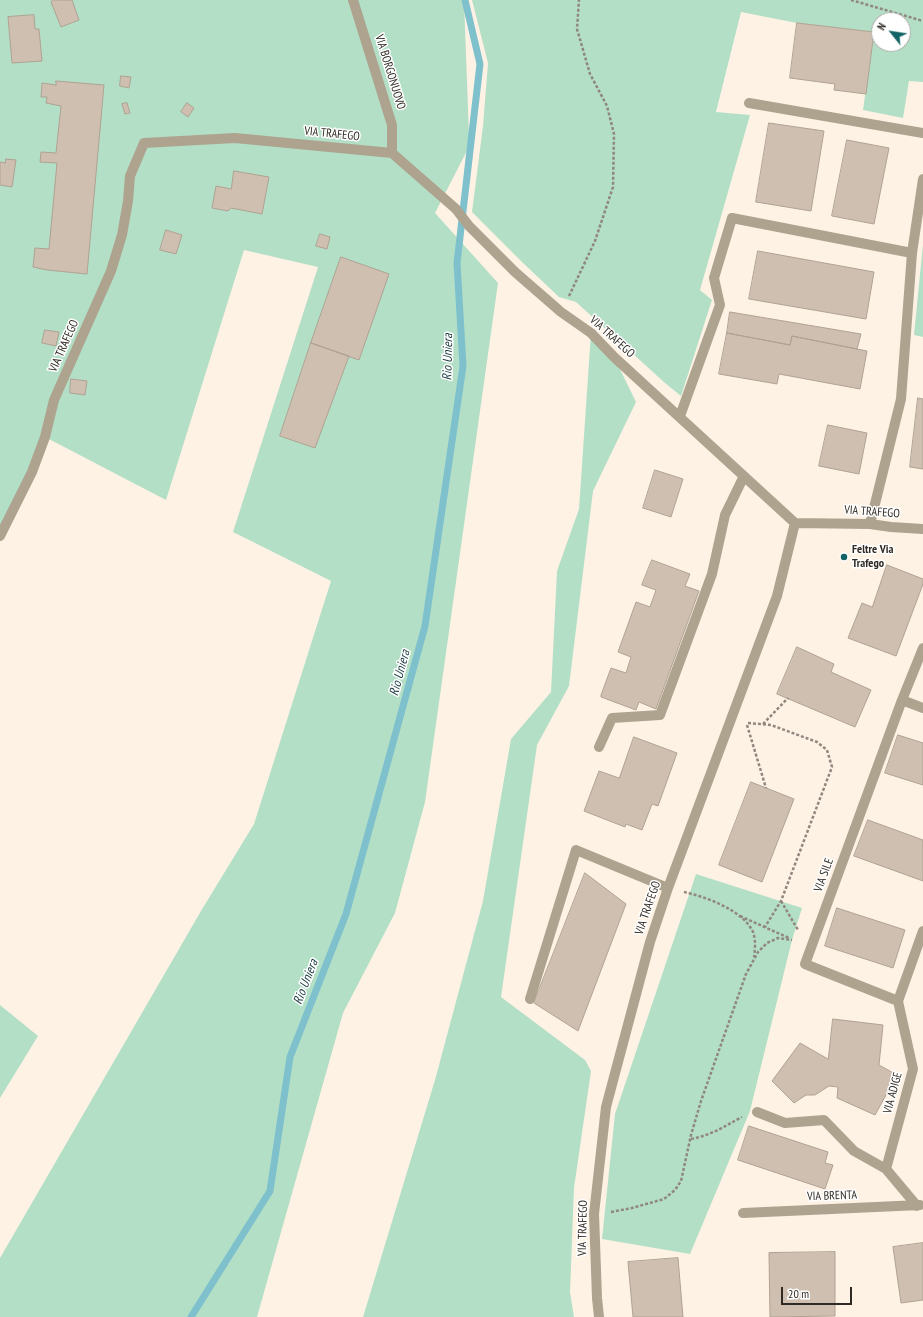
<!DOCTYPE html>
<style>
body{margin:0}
#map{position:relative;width:923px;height:1317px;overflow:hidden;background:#fef2e5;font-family:"PT Sans Narrow",sans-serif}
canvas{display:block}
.north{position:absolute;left:871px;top:12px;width:40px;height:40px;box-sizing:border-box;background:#fff;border:1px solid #acaaa7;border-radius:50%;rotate:300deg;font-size:11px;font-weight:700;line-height:16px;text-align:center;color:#302a24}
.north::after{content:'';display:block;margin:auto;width:14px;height:18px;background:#126366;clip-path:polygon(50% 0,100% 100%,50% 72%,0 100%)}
.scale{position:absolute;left:781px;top:1287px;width:71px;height:18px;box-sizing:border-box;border:2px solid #302a24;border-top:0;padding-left:5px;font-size:12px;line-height:14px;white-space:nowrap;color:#302a24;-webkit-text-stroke:3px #fff;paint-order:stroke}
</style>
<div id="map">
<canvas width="923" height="1317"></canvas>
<div class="north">N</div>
<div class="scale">20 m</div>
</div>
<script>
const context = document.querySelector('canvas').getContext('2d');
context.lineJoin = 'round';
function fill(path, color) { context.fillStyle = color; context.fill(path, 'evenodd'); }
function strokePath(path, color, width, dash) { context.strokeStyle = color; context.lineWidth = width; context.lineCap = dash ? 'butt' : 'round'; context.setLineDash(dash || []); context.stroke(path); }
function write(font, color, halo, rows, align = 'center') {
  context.font = font + ' "PT Sans Narrow",sans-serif'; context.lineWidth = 3; context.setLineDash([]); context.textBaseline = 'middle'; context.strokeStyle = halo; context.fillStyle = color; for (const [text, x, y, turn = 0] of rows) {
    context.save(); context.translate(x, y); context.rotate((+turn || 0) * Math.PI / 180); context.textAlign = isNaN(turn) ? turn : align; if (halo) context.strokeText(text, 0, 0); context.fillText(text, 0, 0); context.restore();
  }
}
fill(new Path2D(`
 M0 0H464L469 136 471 143 435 213 498 283 425 802 395 913 343 1013 257 1317H0V1258L201 911 254 824 331 581 233 532 318 267 244 250 166 500 45 437 0 540Z
 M472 0H923V82L909 81 903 118 863 110 874 32 797 23 741 12 716 112 750 115 700 290 712 300 681 396 665 383 576 302 559 297 522 262 472 212 483 126 488 63ZM879 20H903V44H879Z
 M923 244V337L914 335Z
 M591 333 614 357 636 402 593 491 569 686 537 745 501 997 585 1060 591 1071 574 1188 570 1292 574 1317H363L435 1080 483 901 511 739 551 692 557 571 579 509Z
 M696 874 802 908 792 940 750 1111 690 1254 602 1239 615 1114Z
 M0 1005 38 1036 0 1098Z`), '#b3dfc6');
strokePath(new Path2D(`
 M191 1317 270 1191 290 1057 346 914 425 626 463 366 457 263 480 64 465 0`), '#7ec1cd', 7);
const building = new Path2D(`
 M53 0H72L79 20 61 27 51 2Z
 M34 15 35 29H39L42 61 12 63 8 17Z
 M797 23 874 32 866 94 834 90 835 84 790 78Z
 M121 76 131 77 129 88 120 86Z
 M56 81 104 85 87 274 47 270 33 267 35 248 49 249 57 163 40 162 41 152 56 153 61 106 46 103 47 97H41L42 83 56 85Z
 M127 103 130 113 125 114 122 104Z
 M187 103 194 108 188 117 181 112Z
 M769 123 824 131 811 211 756 202Z
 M847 140 889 148 874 224 832 216Z
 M6 159 16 160 12 187 0 185V162L5 163Z
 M234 171 269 177 262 214 231 208 228 211 212 208 216 186 231 189Z
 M166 230 182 235 176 254 160 250Z
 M320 234 330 237 327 249 316 246Z
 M758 251 874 272 866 319 749 299Z
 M341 257 389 274 359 360 311 343Z
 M730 312 861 334 857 349 792 336 790 345 727 333Z
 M45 330 59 332 56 346 42 343Z
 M727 333 790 345 792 336 867 351 860 389 779 374 777 384 719 374Z
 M311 343 349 356 315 448 280 436Z
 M71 379 87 381 85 395 70 393Z
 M918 398 923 399V469L910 467Z
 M828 425 867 433 859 474 819 466Z
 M655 470 683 479 671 517 643 508Z
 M652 560 690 574 685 586 699 591 656 709 639 702 636 710 601 697V695L611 668 626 673 631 657 618 652 636 602 650 607 656 590 642 585Z
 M887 565 923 579V584L896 656 848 638 862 603 872 607Z
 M797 647 834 664 831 672 871 690 855 727 777 694Z
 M898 735 923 743V785L885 773Z
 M634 737 677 753 658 806 652 804 642 830 626 824 625 827 584 811 599 771 619 778Z
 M751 782 794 799 762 882 719 865Z
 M868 820 923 840V881L854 856Z
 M585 873 626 904 578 1031 534 1003Z
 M837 908 905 930 893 968 825 946Z
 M833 1019 883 1025 879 1065 897 1075 875 1115 837 1098 838 1087 829 1086 815 1095H806L794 1103 772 1081 800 1043 828 1059Z
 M749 1126 828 1152 825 1163 833 1165 825 1189 738 1160Z
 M923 1243V1300L901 1303 893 1247Z
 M835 1252V1316L770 1317 769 1253Z
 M678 1258 683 1317H633L628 1262Z`);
fill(building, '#cebfb0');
strokePath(building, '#b0a293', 1);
strokePath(new Path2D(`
 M851 0 923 21
 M569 296 595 241 613 187 614 134 607 106 590 74 577 29 579 0
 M748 723 771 725 817 742 827 750 832 767 781 901 765 927
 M763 724 788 698
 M747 725 766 788
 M684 892C706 897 743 910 753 932 756 940 755 949 754 957
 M781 901 798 930
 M740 916 789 938
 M691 1139C712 1135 723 1127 742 1117
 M611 1212 632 1208 664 1199 675 1190 681 1181 691 1135 701 1101 746 974 758 952 767 943 778 938 792 940`), '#90877e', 2.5, [3, 2]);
strokePath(new Path2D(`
 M353 0 392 125V153
 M749 103 923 133
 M680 416 720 305 714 278 732 218 912 253
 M870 524 901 399 912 253 923 179
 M0 536 32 472 45 437 54 400 111 271 122 235 128 201 130 176 144 143 235 138 392 153 456 209 469 226 515 272 561 312 591 333 614 357 795 523 870 524 891 527 923 529
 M923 648 902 700 923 708
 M599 747 612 718 660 715 712 574 725 515 744 476
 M530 999 576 850 668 888
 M898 1001 805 964 902 700
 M757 1112 785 1123 824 1120 854 1151 886 1169
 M917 1206 886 1169 913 1069 898 1001 923 931
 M743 1213 920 1205
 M599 1317 597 1298 594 1214 606 1107 650 942 668 888 777 596 795 523`), '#aea38f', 10);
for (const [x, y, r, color] of [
 [844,557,4,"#126366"]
]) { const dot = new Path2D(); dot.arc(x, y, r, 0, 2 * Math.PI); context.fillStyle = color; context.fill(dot); strokePath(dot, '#fff', 1.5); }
write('12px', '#302a24', '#fff', [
 ["VIA BORGONUOVO",390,72,73],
 ["VIA TRAFEGO",332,134,6],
 ["VIA TRAFEGO",612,337,42],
 ["VIA TRAFEGO",64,346,-66],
 ["VIA TRAFEGO",872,512,4],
 ["VIA SILE",824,875,-70],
 ["VIA TRAFEGO",648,908,-71],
 ["VIA ADIGE",893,1093,-75],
 ["VIA BRENTA",832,1196,-2],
 ["VIA TRAFEGO",583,1228,-89]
]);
write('bold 12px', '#302a24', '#fff', [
 ["Feltre Via",852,550],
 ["Trafego",852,564]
], 'left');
write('italic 13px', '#193a40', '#fff', [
 ["Rio Uniera",448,357,-89],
 ["Rio Uniera",400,673,-75],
 ["Rio Uniera",306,982,-69]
]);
</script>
